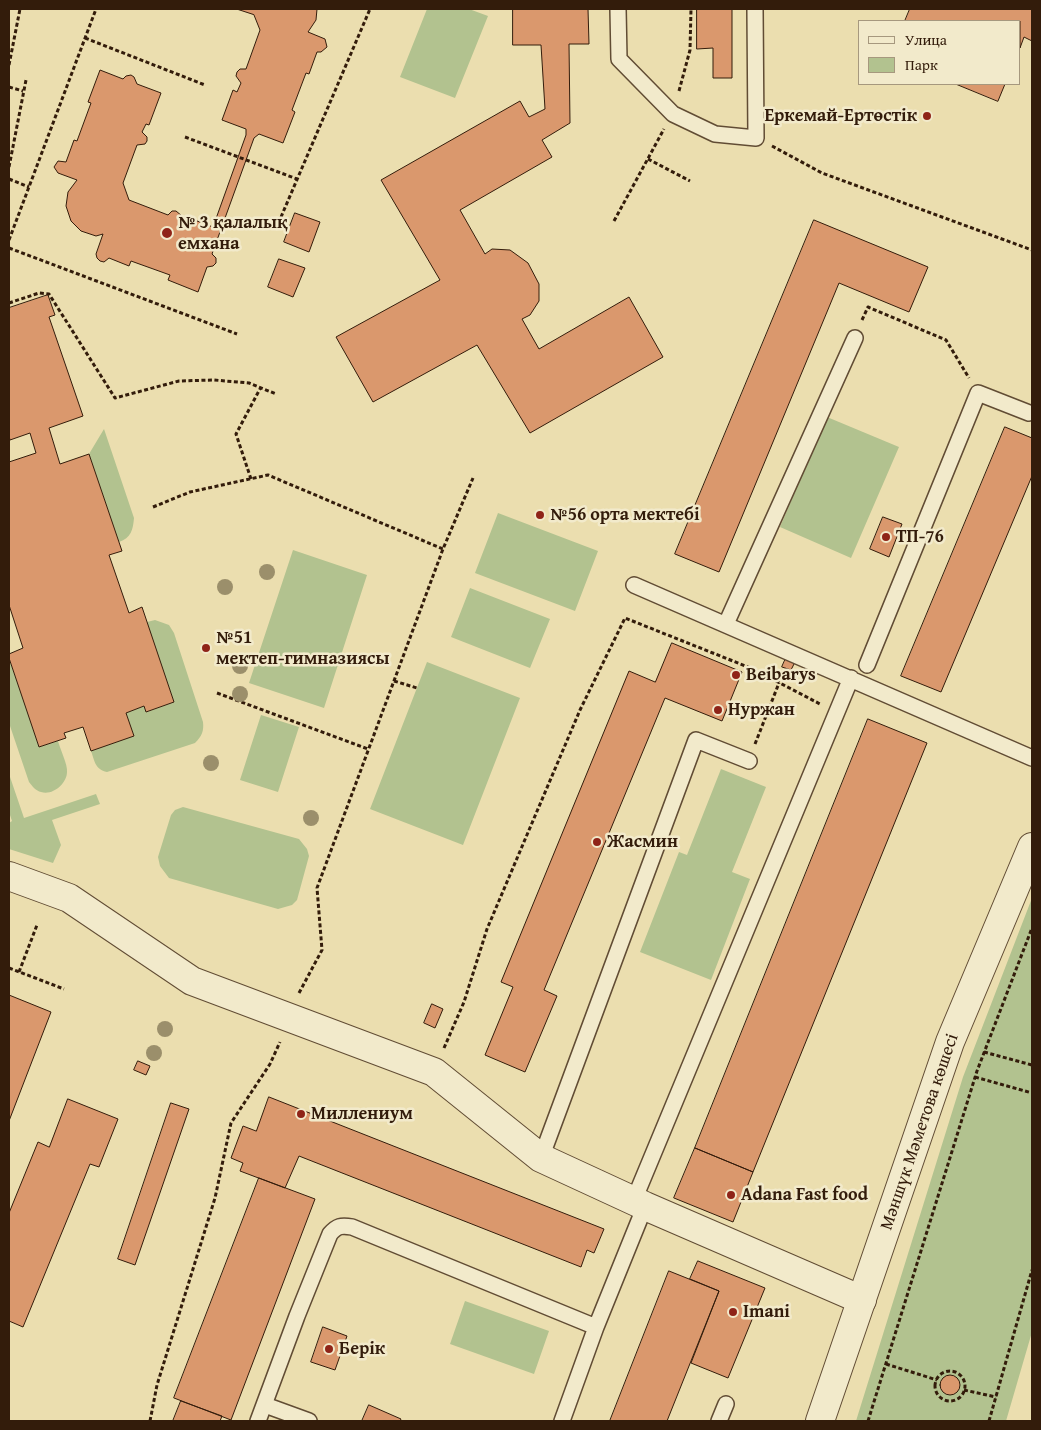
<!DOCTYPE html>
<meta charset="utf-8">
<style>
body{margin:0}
#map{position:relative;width:1041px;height:1430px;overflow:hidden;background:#ebdeaf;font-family:"Gentium Book Plus",serif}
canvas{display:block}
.frame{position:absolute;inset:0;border:10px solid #331c0b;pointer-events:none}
.legend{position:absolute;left:858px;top:20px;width:162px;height:65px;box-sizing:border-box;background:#f2eacb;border:1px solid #a6987e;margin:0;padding:6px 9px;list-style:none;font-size:15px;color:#331c0b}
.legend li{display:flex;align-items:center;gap:10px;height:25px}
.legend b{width:25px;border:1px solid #a6987e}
</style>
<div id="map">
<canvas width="1041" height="1430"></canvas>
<div class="frame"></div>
<ul class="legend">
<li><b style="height:6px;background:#f2eacb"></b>Улица</li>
<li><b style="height:14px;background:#b2c28f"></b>Парк</li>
</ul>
</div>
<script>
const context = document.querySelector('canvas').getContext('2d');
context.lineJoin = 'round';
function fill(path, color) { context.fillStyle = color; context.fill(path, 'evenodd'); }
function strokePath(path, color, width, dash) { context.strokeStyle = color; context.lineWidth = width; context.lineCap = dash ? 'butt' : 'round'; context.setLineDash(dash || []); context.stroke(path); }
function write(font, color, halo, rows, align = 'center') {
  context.font = font + ' "Gentium Book Plus",serif'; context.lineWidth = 5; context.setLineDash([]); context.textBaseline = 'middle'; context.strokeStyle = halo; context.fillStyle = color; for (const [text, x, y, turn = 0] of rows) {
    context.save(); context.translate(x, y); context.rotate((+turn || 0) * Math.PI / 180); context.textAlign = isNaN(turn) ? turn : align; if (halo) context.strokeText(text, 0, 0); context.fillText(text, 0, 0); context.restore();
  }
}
fill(new Path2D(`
 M427 9H469L488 16 455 98 400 77Z
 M827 417 899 447 851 558 780 527Z
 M104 429 134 518C133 530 131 538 119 542L89 454Z
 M498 513 598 551 575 611 475 573Z
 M293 550 367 575 324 708 249 683Z
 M470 588 550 619 530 668 451 637Z
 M155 620 169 625 174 633 203 722C204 731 202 736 195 743L107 772C95 769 95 762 91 751L134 736 126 713 144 706 147 712 174 702 147 622Z
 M9 658 39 747 58 741C60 749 68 765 67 772 67 783 53 796 41 792 36 791 32 786 29 782L9 723Z
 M427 662 520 698 463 845 370 809Z
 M261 715 299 727 278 792 240 780Z
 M721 769 766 787 732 872 750 879 711 980 640 952 679 852 687 855Z
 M9 774 24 818 96 794 100 804 52 820 61 845 53 863 9 849V823L12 821 9 812Z
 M183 807 299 839 307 849 309 856 297 900 292 905 278 909 169 878 160 866 158 857 171 815 175 810Z
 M1032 898V1332L1006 1421H856L963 1077Z
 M465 1301 549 1331 534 1374 450 1344Z`), '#b2c28f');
const building = new Path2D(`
 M237 9H317L316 20 308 32 325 39 327 47 321 52H317L309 74 306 73 292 110 295 112 283 143 259 134 254 138 212 254 216 258V263L213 266 207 267 198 292 168 280 170 275 131 261 129 266 109 258 104 262 100 261 97 258 96 254 103 234 96 236 81 231 71 221 66 206 68 192 77 180 58 173 54 167 58 161 66 162 74 140 77 141 91 103 88 102 100 70 123 79 126 76 131 75 134 77 137 84 161 93 149 125 146 124 142 132 147 137V141L145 144 137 145 123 183 129 200 168 215 172 211H176L182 216V220L191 224 192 219 213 227 246 135V129L222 120 233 90 237 92 241 83 236 76 237 72 240 69H246L260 30 254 15Z
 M513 9H588L589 44H569L570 123 542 140 552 157 460 210 485 254 492 249 510 250 528 263 539 284V301L530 315 522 319 539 349 629 297 663 357 530 433 477 345 373 402 336 337 440 280 381 180 520 101 529 117 545 109 541 45H513Z
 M697 9H732V78H713V48L697 49Z
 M910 9H1032V41L1024 37 1020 48V21H905Z
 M956 84H1005L998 101Z
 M295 213 320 222 309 252 284 242Z
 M814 220 928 267 909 312 839 283 719 572 675 554Z
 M279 259 305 268 293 297 268 287Z
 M48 295 55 315 49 317 83 416 49 428 60 464 89 454 122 551 109 555 129 613 142 607 174 702 146 712 144 706 126 713 134 736 91 751 83 727 64 733 66 738 39 747 9 658V654L23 648 9 605V462L36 453 30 433 10 440 9 436V308Z
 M1005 427 1032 438V476L941 692 901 676Z
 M883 517 902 524 889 557 870 549Z
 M672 643 742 672 722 721 665 698 544 990 557 996 525 1072 485 1055 513 987 501 982 629 671 655 682Z
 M786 658 795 662 791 670 782 667Z
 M868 719 927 743 753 1172 695 1148Z
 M9 995 51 1012 9 1121Z
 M432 1004 443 1009 435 1028 424 1023Z
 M138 1061 150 1066 146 1075 134 1070Z
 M269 1097 604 1229 594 1253 587 1250 581 1267 299 1156 285 1188 240 1171 243 1163 231 1158 243 1126 256 1131Z
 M68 1099 118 1119 99 1167 90 1164 23 1327 9 1321V1213L38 1142 49 1147Z
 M171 1103 189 1109 135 1265 118 1259Z
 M695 1148 753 1172 733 1222 674 1198Z
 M259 1178 315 1199 231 1420 174 1398Z
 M698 1261 765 1288 728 1378 691 1363 719 1291 690 1279Z
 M669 1271 719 1291 667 1421H610Z
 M323 1327 347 1336 335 1370 311 1362Z
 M940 1385a10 10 0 1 1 20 0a10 10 0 1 1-20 0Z
 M181 1401 222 1416 220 1421H173Z
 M369 1405 401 1419 400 1421H362Z`);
fill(building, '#da986d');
strokePath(building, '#331c0b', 1);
const service = new Path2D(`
 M618 9 619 59 673 114 715 134 756 138 755 9
 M634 585 1032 758
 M726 624 855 338
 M867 665 978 393 1029 413
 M541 1158 696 740 749 761
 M634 1200 851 678
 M265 1405 309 1421
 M258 1421 297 1316 330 1234C337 1226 341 1225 352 1227L596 1327
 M562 1421 596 1327 645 1206
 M719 1421 726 1404`);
const minor = new Path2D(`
 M9 876 69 898 192 981 434 1072 541 1158 645 1206 862 1300`);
const tertiary = new Path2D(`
 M820 1421 950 1042 1032 847`);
strokePath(service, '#614c34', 18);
strokePath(minor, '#614c34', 30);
strokePath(tertiary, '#614c34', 30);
strokePath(new Path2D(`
 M85 38 205 85
 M9 65 20 9
 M9 87 23 91
 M679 91 690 50 691 9
 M185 137 297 179
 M772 146 822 173 1032 250
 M648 159 690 181
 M9 167 26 80
 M9 179 29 187
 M281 217 370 9
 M614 221 664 129
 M9 240 96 9
 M9 248 237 334
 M9 303 39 293 49 294 115 398 179 381 214 380 249 383 276 394
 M862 320 868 307 946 340 969 378
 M251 479 236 434 261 387
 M153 507 190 492 268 475 443 549
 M394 681 417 688
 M217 693 368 749
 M755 744 779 683
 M9 968 64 989
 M19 972 37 925
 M299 993 322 950 317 888 443 549 473 478
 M444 1048 464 1002 487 929 580 710 625 618 753 669 820 704
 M984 1052 1032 1065
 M975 1077 1032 1093
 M886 1364 937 1380
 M935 1386a15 15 0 1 1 30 0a15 15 0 1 1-30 0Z
 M964 1390 996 1397
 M150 1421 157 1385 215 1198 231 1123 270 1064 280 1042
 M868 1421 977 1071 1032 928
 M989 1421 1032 1270`), '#331c0b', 3, [4, 2.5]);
strokePath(service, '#f2eacb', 15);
strokePath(minor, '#f2eacb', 28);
strokePath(tertiary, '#f2eacb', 28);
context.fillStyle = '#9b8f6b';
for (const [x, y] of [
 [267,572],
 [225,587],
 [240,666],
 [240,694],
 [211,763],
 [311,818],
 [165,1029],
 [154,1053]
]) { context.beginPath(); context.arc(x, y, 8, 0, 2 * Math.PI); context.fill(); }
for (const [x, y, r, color] of [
 [927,116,5,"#8f2418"],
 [167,233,6,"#8f2418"],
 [540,515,5,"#8f2418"],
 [886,537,5,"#8f2418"],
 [206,648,5,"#8f2418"],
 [736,675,5,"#8f2418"],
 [718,710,5,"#8f2418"],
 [597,842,5,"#8f2418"],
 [301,1114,5,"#8f2418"],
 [731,1195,5,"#8f2418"],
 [733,1312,5,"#8f2418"],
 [329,1349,5,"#8f2418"]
]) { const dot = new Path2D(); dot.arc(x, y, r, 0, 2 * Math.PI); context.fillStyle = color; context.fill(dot); strokePath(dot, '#f2eacb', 2); }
write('bold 18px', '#331c0b', '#f2eacb', [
 ["Еркемай-Ертөстік",917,116,"right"],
 ["№ 3 қалалық",178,223],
 ["емхана",178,244],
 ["№56 орта мектебі",550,515],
 ["ТП-76",896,537],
 ["№51",216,638],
 ["мектеп-гимназиясы",216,659],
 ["Beibarys",746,675],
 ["Нуржан",728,710],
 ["Жасмин",607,842],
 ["Миллениум",311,1114],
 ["Adana Fast food",741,1195],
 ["Imani",743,1312],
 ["Берік",339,1349]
], 'left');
write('18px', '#331c0b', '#f2eacb', [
 ["Мәншүк Мәметова көшесі",920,1132,-71]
]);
</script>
